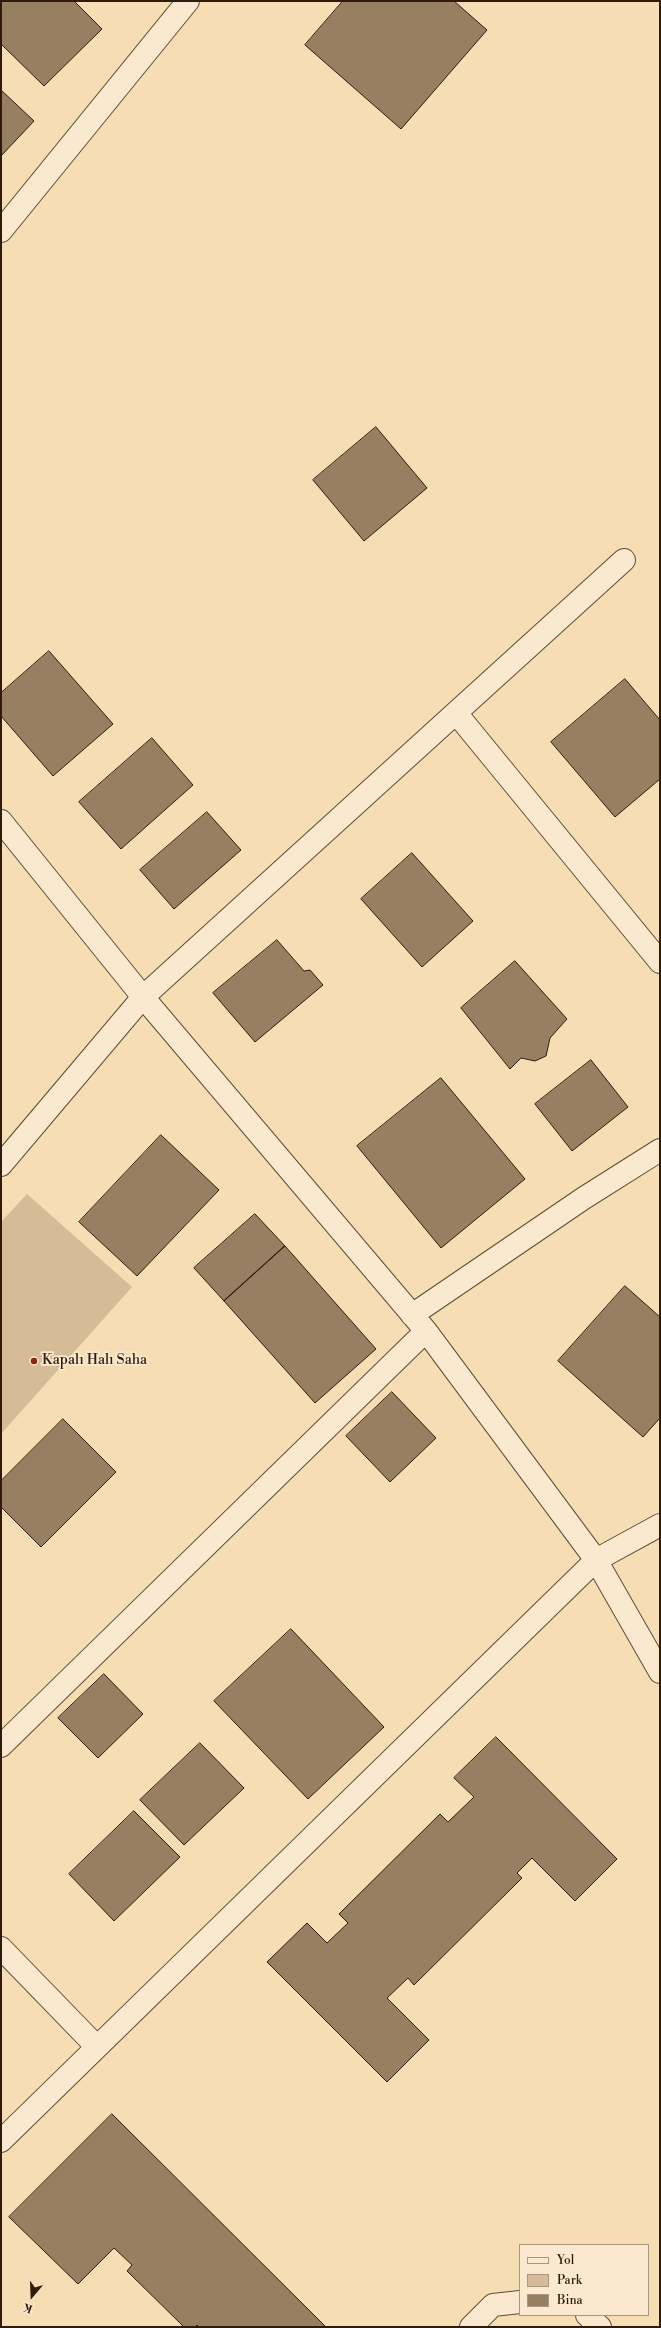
<!DOCTYPE html>
<meta charset="utf-8">
<style>
body{margin:0}
#map{position:relative;width:661px;height:2328px;overflow:hidden;background:#f7ddb3;font-family:"Libre Bodoni",serif}
canvas{display:block}
.frame{position:absolute;inset:0;border:2px solid #2f1a0b;pointer-events:none}
.legend{position:absolute;left:519px;top:2244px;width:130px;height:72px;box-sizing:border-box;background:#fae9ce;border:1px solid #a99680;margin:0;padding:5px 7px;list-style:none;font-size:12px;color:#2f1a0b}
.legend li{display:flex;align-items:center;gap:8px;height:20px}
.legend b{width:20px;border:1px solid #a99680}
.north{position:absolute;left:12px;top:2276px;width:40px;height:40px;-webkit-text-stroke:3px #fae9ce;paint-order:stroke;rotate:199deg;font-size:11px;font-weight:700;line-height:16px;text-align:center;color:#2f1a0b}
.north::after{content:'';display:block;margin:auto;width:14px;height:18px;background:#2f1a0b;clip-path:polygon(50% 0,100% 100%,50% 72%,0 100%)}
</style>
<div id="map">
<canvas width="661" height="2328"></canvas>
<div class="frame"></div>
<ul class="legend">
<li><b style="height:5px;background:#fae9ce"></b>Yol</li>
<li><b style="height:11px;background:#d5bc96"></b>Park</li>
<li><b style="height:11px;background:#977f62"></b>Bina</li>
</ul>
<div class="north">K</div>
</div>
<script>
const context = document.querySelector('canvas').getContext('2d');
context.lineJoin = 'round';
function fill(path, color) { context.fillStyle = color; context.fill(path, 'evenodd'); }
function strokePath(path, color, width, dash) { context.strokeStyle = color; context.lineWidth = width; context.lineCap = dash ? 'butt' : 'round'; context.setLineDash(dash || []); context.stroke(path); }
function write(font, color, halo, rows, align = 'center') {
  context.font = font + ' "Libre Bodoni",serif'; context.lineWidth = 3.5; context.setLineDash([]); context.textBaseline = 'middle'; context.strokeStyle = halo; context.fillStyle = color; for (const [text, x, y, turn = 0] of rows) {
    context.save(); context.translate(x, y); context.rotate((+turn || 0) * Math.PI / 180); context.textAlign = isNaN(turn) ? turn : align; if (halo) context.strokeText(text, 0, 0); context.fillText(text, 0, 0); context.restore();
  }
}
fill(new Path2D(`
 M27 1194 132 1287 1 1434V1222Z`), '#d5bc96');
const building = new Path2D(`
 M1 1H74L102 29 44 86 1 44Z
 M343 1H454L487 30 401 129 305 45Z
 M1 90 34 121 1 156Z
 M376 427 427 488 364 541 313 480Z
 M49 651 113 724 53 776 1 716V693Z
 M625 679 660 720V779L615 817 551 742Z
 M152 738 193 785 121 849 79 802Z
 M207 812 241 850 174 909 140 870Z
 M412 853 473 921 422 967 361 899Z
 M277 940 304 971 310 970 323 985 255 1042 213 993Z
 M515 961 567 1019 550 1038 546 1056 535 1061 521 1058 510 1069 461 1008Z
 M591 1060 628 1107 572 1151 535 1104Z
 M441 1078 525 1179 441 1248 357 1146Z
 M161 1135 219 1190 137 1276 79 1222Z
 M255 1214 285 1246 224 1301 194 1268Z
 M285 1246 376 1349 315 1403 224 1301Z
 M625 1286 660 1317V1418L643 1437 558 1361Z
 M392 1392 436 1438 390 1482 346 1436Z
 M63 1419 116 1472 41 1547 1 1507V1481Z
 M291 1629 384 1727 308 1799 214 1701Z
 M104 1674 143 1714 98 1758 58 1718Z
 M496 1737 617 1859 575 1901 532 1858 517 1873 522 1878 414 1985 408 1978 387 1998 429 2040 387 2082 267 1962 307 1923 327 1943 348 1923 339 1914 440 1814 448 1822 474 1797 454 1778Z
 M200 1743 244 1788 184 1845 140 1800Z
 M134 1811 180 1857 114 1921 69 1874Z
 M112 2114 326 2327H199L197 2325 195 2327H184L127 2271 132 2265 114 2248 78 2284 9 2217Z`);
fill(building, '#977f62');
strokePath(building, '#2f1a0b', 1);
const minor = new Path2D(`
 M1 231 188 1
 M456 713 660 962
 M1 821 143 997 426 1331 596 1560 660 1672
 M1 1165 143 997 624 560
 M412 1315 584 1198 660 1150
 M1 1746 426 1331
 M1 1948 97 2047
 M1 2141 596 1560 660 1525
 M587 2315 600 2327
 M471 2327 493 2305 520 2302`);
strokePath(minor, '#614b35', 24);
strokePath(minor, '#fae9ce', 22);
for (const [x, y, r, color] of [
 [34,1361,4,"#8f2418"]
]) { const dot = new Path2D(); dot.arc(x, y, r, 0, 2 * Math.PI); context.fillStyle = color; context.fill(dot); strokePath(dot, '#fae9ce', 1.5); }
write('14px', '#2f1a0b', '#fae9ce', [
 ["Kapalı Halı Saha",42,1361]
], 'left');
</script>
